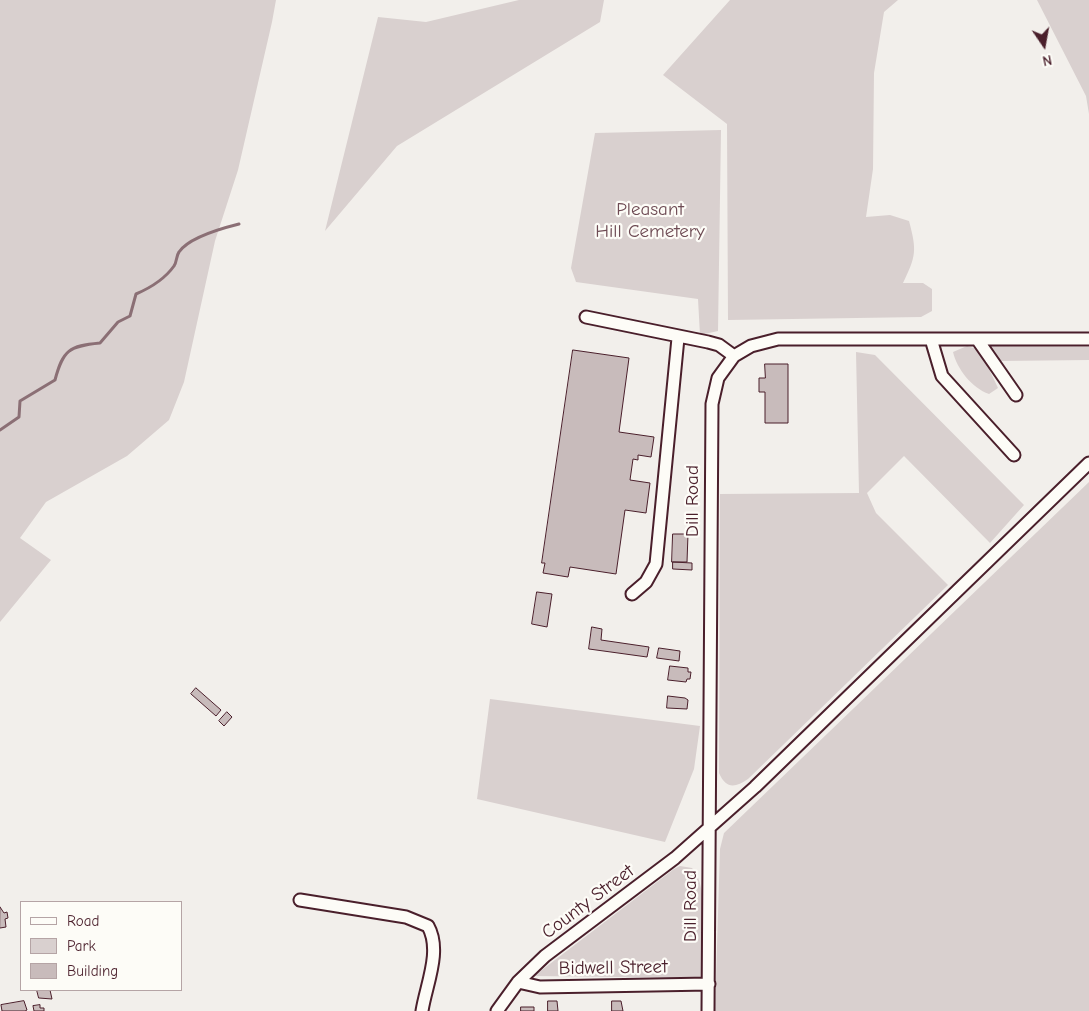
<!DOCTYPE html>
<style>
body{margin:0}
#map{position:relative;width:1089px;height:1011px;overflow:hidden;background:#f2efeb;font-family:"Comic Neue",sans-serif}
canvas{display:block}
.legend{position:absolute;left:20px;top:901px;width:162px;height:90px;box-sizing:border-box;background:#fdfcf7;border:1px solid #b5a4a5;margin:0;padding:6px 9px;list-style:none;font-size:15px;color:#4a1f2b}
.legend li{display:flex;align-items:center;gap:10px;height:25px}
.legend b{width:25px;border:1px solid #b5a4a5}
.north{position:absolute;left:1019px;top:20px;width:50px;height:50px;-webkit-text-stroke:4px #fdfcf7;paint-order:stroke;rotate:168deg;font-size:14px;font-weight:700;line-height:20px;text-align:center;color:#4a1f2b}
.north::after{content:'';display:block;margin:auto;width:18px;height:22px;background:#4a1f2b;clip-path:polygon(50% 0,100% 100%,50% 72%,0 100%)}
</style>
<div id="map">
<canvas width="1089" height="1011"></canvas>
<ul class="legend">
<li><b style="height:6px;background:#fdfcf7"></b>Road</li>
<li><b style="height:14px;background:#d9d0cf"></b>Park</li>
<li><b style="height:14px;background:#c8bbbb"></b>Building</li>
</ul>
<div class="north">N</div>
</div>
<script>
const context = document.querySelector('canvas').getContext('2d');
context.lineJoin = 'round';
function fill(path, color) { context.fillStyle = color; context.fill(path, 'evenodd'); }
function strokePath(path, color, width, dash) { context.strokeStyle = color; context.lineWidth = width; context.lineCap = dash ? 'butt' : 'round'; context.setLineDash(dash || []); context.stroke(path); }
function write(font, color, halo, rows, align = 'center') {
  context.font = font + ' "Comic Neue",sans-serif'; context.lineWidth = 4.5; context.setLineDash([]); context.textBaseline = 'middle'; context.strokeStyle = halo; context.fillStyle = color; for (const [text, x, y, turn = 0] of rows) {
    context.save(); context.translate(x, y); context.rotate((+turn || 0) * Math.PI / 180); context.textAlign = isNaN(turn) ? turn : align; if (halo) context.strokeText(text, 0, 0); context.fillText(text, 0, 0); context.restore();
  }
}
fill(new Path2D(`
 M0 0H276L272 22 238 170 215 241 184 382 169 420 127 456 46 502 20 538 51 560 0 622Z
 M519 0H604L600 22 397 146 325 231 378 17 426 22Z
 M730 0H898L884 12 874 73 873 169 866 217 890 215 909 221C917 251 916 256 903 283H923L932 289V311L921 317 728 320 727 124 663 75Z
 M1037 0H1089V114L1086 96Z
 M721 130 718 331 700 335 698 299 576 282 571 268 595 133Z
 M967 346 980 350 998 388 989 394C972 388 957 369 953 352Z
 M988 346 1089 347V360L1000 361Z
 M856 352 875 355 1024 505 990 543 904 456 867 493 876 513 948 585 748 779C735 788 726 789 719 773L720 494 859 493Z
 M1089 482V1011H715L720 849 724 833Z
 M490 699 700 726 694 769 665 842 477 799Z
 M680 866 692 868C711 888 701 951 701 978L534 976 674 869Z`), '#d9d0cf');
strokePath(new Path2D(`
 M0 430 19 417 20 401 55 380C63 350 69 346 100 343L118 322 130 316 136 294C150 288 164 280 174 266 177 262 176 256 179 252 189 237 223 228 239 224`), '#8b6f75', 3);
const building = new Path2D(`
 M573 350 629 358 619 432 654 437 651 457 638 455V460L633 459 630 480 650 483 646 513 625 510 616 574 570 567 568 577 543 573 545 563H542Z
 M765 364H788V423H765V392H759V378H765Z
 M673 534H688L687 562H672Z
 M673 562 692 563V570L673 569Z
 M537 592 552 594 547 627 532 624Z
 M592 627 602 629 601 640 649 647 647 657 589 649Z
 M659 648 680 651 679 661 657 658Z
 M670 666 688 668V672H691L690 679H687L686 682 668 680Z
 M196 688 221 710 216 716 191 694Z
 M668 696 685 698 688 700 687 709 667 708Z
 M227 712 232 717 224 726 219 721Z
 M0 907 4 913 7 912 8 918 5 919 6 927 0 928Z
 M37 990H50L52 999 39 998Z
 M24 1001 27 1010 25 1011H2L1 1005Z
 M548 1001H557L558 1011H548Z
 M612 1001H621L623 1011H612Z
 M40 1005V1008H44V1011H34L33 1006Z
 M521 1007H534V1011H521Z`);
fill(building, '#c8bbbb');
strokePath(building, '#4a1f2b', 1);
const minor = new Path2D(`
 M586 317 708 342 719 345 734 356
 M931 339 942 376 1014 455
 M977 339 1016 395
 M632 594 646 582 656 564 678 338
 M300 900 406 917 428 926C442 951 426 985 422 1011
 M518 982 540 987 709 984
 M497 1011 518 982 545 956 675 858 755 787 1089 463
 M708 1011 712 404 718 378 734 356 751 346 778 339H1089`);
strokePath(minor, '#4a1f2b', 15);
strokePath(minor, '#fdfcf7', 11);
write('19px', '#6e4b54', '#fdfcf7', [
 ["Pleasant",650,210],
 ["Hill Cemetery",650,232]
]);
write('19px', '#4a1f2b', '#fdfcf7', [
 ["Dill Road",693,501,-90],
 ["County Street",588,902,-37],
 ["Dill Road",691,906,-90],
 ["Bidwell Street",613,968,-1]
]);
</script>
